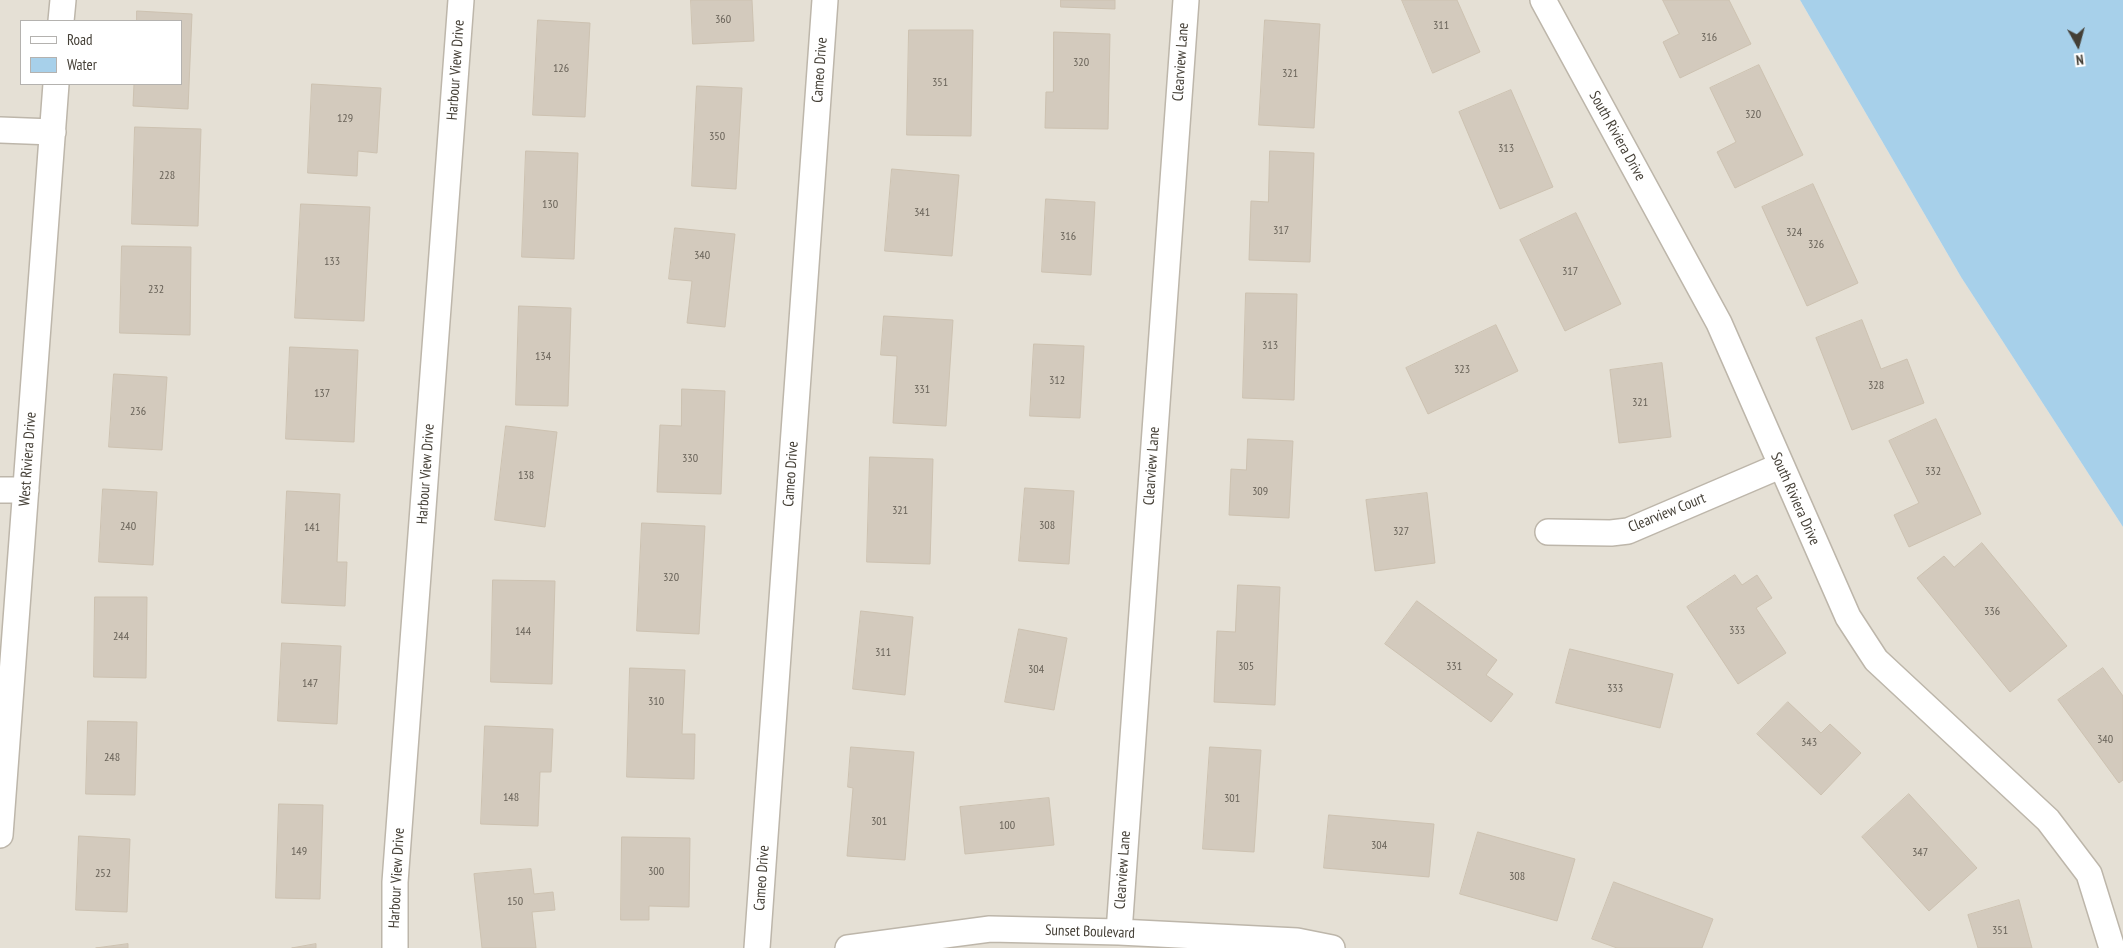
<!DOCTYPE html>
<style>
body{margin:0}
#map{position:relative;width:2123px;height:948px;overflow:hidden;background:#f2eee7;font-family:"PT Sans Narrow",sans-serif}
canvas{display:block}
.legend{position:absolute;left:20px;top:20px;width:162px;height:65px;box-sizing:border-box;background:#fff;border:1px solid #b4b2af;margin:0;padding:6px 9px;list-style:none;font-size:15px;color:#443f36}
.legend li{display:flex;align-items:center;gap:10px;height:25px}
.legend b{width:25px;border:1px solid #b4b2af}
.north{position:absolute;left:2053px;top:20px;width:50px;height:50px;-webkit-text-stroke:4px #fff;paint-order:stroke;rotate:173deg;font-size:14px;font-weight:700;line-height:20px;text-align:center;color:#443f36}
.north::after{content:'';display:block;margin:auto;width:18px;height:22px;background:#443f36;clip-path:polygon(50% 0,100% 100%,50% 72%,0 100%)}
</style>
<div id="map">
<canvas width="2123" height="948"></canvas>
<ul class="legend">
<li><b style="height:6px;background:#fff"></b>Road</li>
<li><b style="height:14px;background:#a7d0ea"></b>Water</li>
</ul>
<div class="north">N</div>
</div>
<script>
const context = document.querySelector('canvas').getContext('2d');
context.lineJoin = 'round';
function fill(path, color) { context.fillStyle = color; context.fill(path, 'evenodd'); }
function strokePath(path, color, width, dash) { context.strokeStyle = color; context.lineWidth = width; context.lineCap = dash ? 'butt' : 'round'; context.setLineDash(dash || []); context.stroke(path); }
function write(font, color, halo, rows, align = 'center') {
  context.font = font + ' "PT Sans Narrow",sans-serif'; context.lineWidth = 5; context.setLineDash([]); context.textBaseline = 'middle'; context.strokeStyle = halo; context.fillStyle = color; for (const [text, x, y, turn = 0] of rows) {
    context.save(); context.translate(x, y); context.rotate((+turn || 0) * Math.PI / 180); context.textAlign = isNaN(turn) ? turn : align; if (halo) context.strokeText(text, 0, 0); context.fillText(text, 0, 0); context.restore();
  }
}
fill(new Path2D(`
 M0 0H1800L1961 277 2123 527V948H0ZM21 21H181V84H21Z`), '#e5e0d5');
fill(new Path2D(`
 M1800 0H2123V527L1961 277Z`), '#a7d0ea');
const building = new Path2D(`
 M691 0H752L754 41 693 44Z
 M1061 0H1115V9L1061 7Z
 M1402 0H1457L1480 52 1433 73Z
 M1663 0H1729L1751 44 1680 78 1663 42 1679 34Z
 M137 11 192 14 188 109 133 106 134 84H181V21H137Z
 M538 20 590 23 585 117 533 115Z
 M1265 20 1320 24 1314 128 1259 125Z
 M909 30H973L971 136 907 135Z
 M1054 32 1110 34 1108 129 1045 128 1046 92H1053Z
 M1759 65 1803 155 1735 188 1717 152 1736 142 1710 88Z
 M312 84 381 88 377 153 358 151 357 176 308 173Z
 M697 86 742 88 736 189 692 186Z
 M1511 90 1553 187 1500 209 1459 112Z
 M135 127 201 129 198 226 132 224Z
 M526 151 578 153 574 259 522 257Z
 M1270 151 1314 153 1310 262 1249 260 1251 201 1268 202Z
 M892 169 959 175 952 256 885 251Z
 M1813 184 1858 283 1807 306 1762 207Z
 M1046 199 1095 202 1091 275 1042 272Z
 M301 204 370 207 364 321 295 318Z
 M1576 213 1621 304 1565 331 1520 240Z
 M675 228 735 234 725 327 687 323 692 281 669 279Z
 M122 246 191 247 190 335 120 333Z
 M1246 293 1297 294 1294 400 1243 398Z
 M519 306 571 308 568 406 516 405Z
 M884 316 953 320 946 426 893 423 897 356 881 355Z
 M1862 320 1881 369 1907 359 1924 403 1852 430 1816 338Z
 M1496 325 1518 371 1428 414 1406 368Z
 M1034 344 1084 346 1080 418 1030 416Z
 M290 347 358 350 354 442 286 439Z
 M1662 363 1671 437 1619 443 1610 370Z
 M114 374 167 377 162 450 109 447Z
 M682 389 725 391 721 494 657 492 660 425 681 426Z
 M1936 419 1981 514 1909 547 1894 515 1919 503 1889 441Z
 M506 426 557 432 545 527 495 520Z
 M1248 439 1293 441 1289 518 1229 515 1231 469 1246 470Z
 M870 457 933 459 930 564 867 562Z
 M1025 488 1074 491 1069 564 1019 561Z
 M103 489 157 492 153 565 99 562Z
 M287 491 340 494 337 562H347L345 606 282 603Z
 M1427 493 1435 563 1375 571 1366 500Z
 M642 523 705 526 699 634 637 631Z
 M1982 543 2067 646 2010 692 1917 578 1944 556 1954 567Z
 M1735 575 1742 585 1757 575 1772 598 1756 608 1786 653 1738 684 1687 607Z
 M493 580 555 581 552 684 491 682Z
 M1238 585 1280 587 1275 705 1214 702 1217 631 1235 632Z
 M95 597H147L146 678 94 677Z
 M1417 601 1497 660 1486 675 1513 694 1491 722 1385 644Z
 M861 611 913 617 905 695 853 689Z
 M1019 629 1067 638 1054 710 1005 702Z
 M282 643 341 646 337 724 278 721Z
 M1570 649 1673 674 1660 728 1556 703Z
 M630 668 685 670 682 734H695L694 779 627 777Z
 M2103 668 2123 696V780L2119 783 2058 700Z
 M1788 702 1821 733 1830 724 1861 753 1821 795 1757 734Z
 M88 721 137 722 135 795 86 794Z
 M485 726 553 729 551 772H540L538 826 481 824Z
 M851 747 914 752 905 860 847 856 853 788 848 787Z
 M1210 747 1261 750 1254 852 1203 849Z
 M1909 794 1977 868 1929 911 1862 837Z
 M1049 798 1054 845 965 854 960 807Z
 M279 804 323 805 320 899 276 898Z
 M1329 815 1434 824 1429 877 1324 868Z
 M1478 832 1575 859 1557 921 1460 894Z
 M79 836 130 839 127 912 76 910Z
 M622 837 690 838 689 907 649 906V920H621Z
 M531 869 534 894 553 892 555 910 532 912 536 948H482L474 874Z
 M1614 882 1713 919 1702 948H1617L1592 939Z
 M2019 900 2032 948H1978L1968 915Z
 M128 944V948H96Z
 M316 944V948H292Z`);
fill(building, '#d3cabd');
strokePath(building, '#cdc2b1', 1);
const street = new Path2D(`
 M1543 0 1719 323 1848 617 1876 660 2048 820 2089 874 2112 948
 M61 21 63 0
 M0 130 53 132
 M0 490H26
 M1548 532 1611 533 1628 531 1780 466
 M0 835 56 84
 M1119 932 1186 0
 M395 948V882L461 0
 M757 948 825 0
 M848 948 990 929 1119 932 1297 941 1332 948`);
strokePath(street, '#bdb6aa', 28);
strokePath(street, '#fff', 25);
write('12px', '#686258', null, [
 ["360",723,20],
 ["311",1441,26],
 ["316",1709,38],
 ["320",1081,63],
 ["126",561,69],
 ["321",1290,74],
 ["351",940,83],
 ["320",1753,115],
 ["129",345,119],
 ["350",717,137],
 ["313",1506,149],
 ["228",167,176],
 ["130",550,205],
 ["341",922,213],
 ["317",1281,231],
 ["324",1794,233],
 ["316",1068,237],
 ["326",1816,245],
 ["340",702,256],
 ["133",332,262],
 ["317",1570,272],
 ["232",156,290],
 ["313",1270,346],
 ["134",543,357],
 ["323",1462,370],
 ["312",1057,381],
 ["328",1876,386],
 ["331",922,390],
 ["137",322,394],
 ["321",1640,403],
 ["236",138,412],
 ["330",690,459],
 ["332",1933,472],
 ["138",526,476],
 ["309",1260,492],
 ["321",900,511],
 ["308",1047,526],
 ["240",128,527],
 ["141",312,528],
 ["327",1401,532],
 ["320",671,578],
 ["336",1992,612],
 ["333",1737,631],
 ["144",523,632],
 ["244",121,637],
 ["311",883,653],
 ["305",1246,667],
 ["331",1454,667],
 ["304",1036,670],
 ["147",310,684],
 ["333",1615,689],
 ["310",656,702],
 ["340",2105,740],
 ["343",1809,743],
 ["248",112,758],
 ["148",511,798],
 ["301",1232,799],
 ["301",879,822],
 ["100",1007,826],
 ["304",1379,846],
 ["149",299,852],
 ["347",1920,853],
 ["300",656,872],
 ["252",103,874],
 ["308",1517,877],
 ["150",515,902],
 ["351",2000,931]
]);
write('15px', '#443f36', '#fff', [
 ["Clearview Lane",1181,62,-86],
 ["Harbour View Drive",456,70,-86],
 ["Cameo Drive",820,70,-86],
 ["South Riviera Drive",1617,136,61],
 ["West Riviera Drive",28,459,-86],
 ["Clearview Lane",1152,466,-86],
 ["Harbour View Drive",426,474,-86],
 ["Cameo Drive",791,474,-86],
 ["South Riviera Drive",1795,499,66],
 ["Clearview Court",1667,513,-22],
 ["Clearview Lane",1123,870,-86],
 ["Harbour View Drive",397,878,-87],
 ["Cameo Drive",762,878,-86],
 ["Sunset Boulevard",1090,932,2]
]);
</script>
